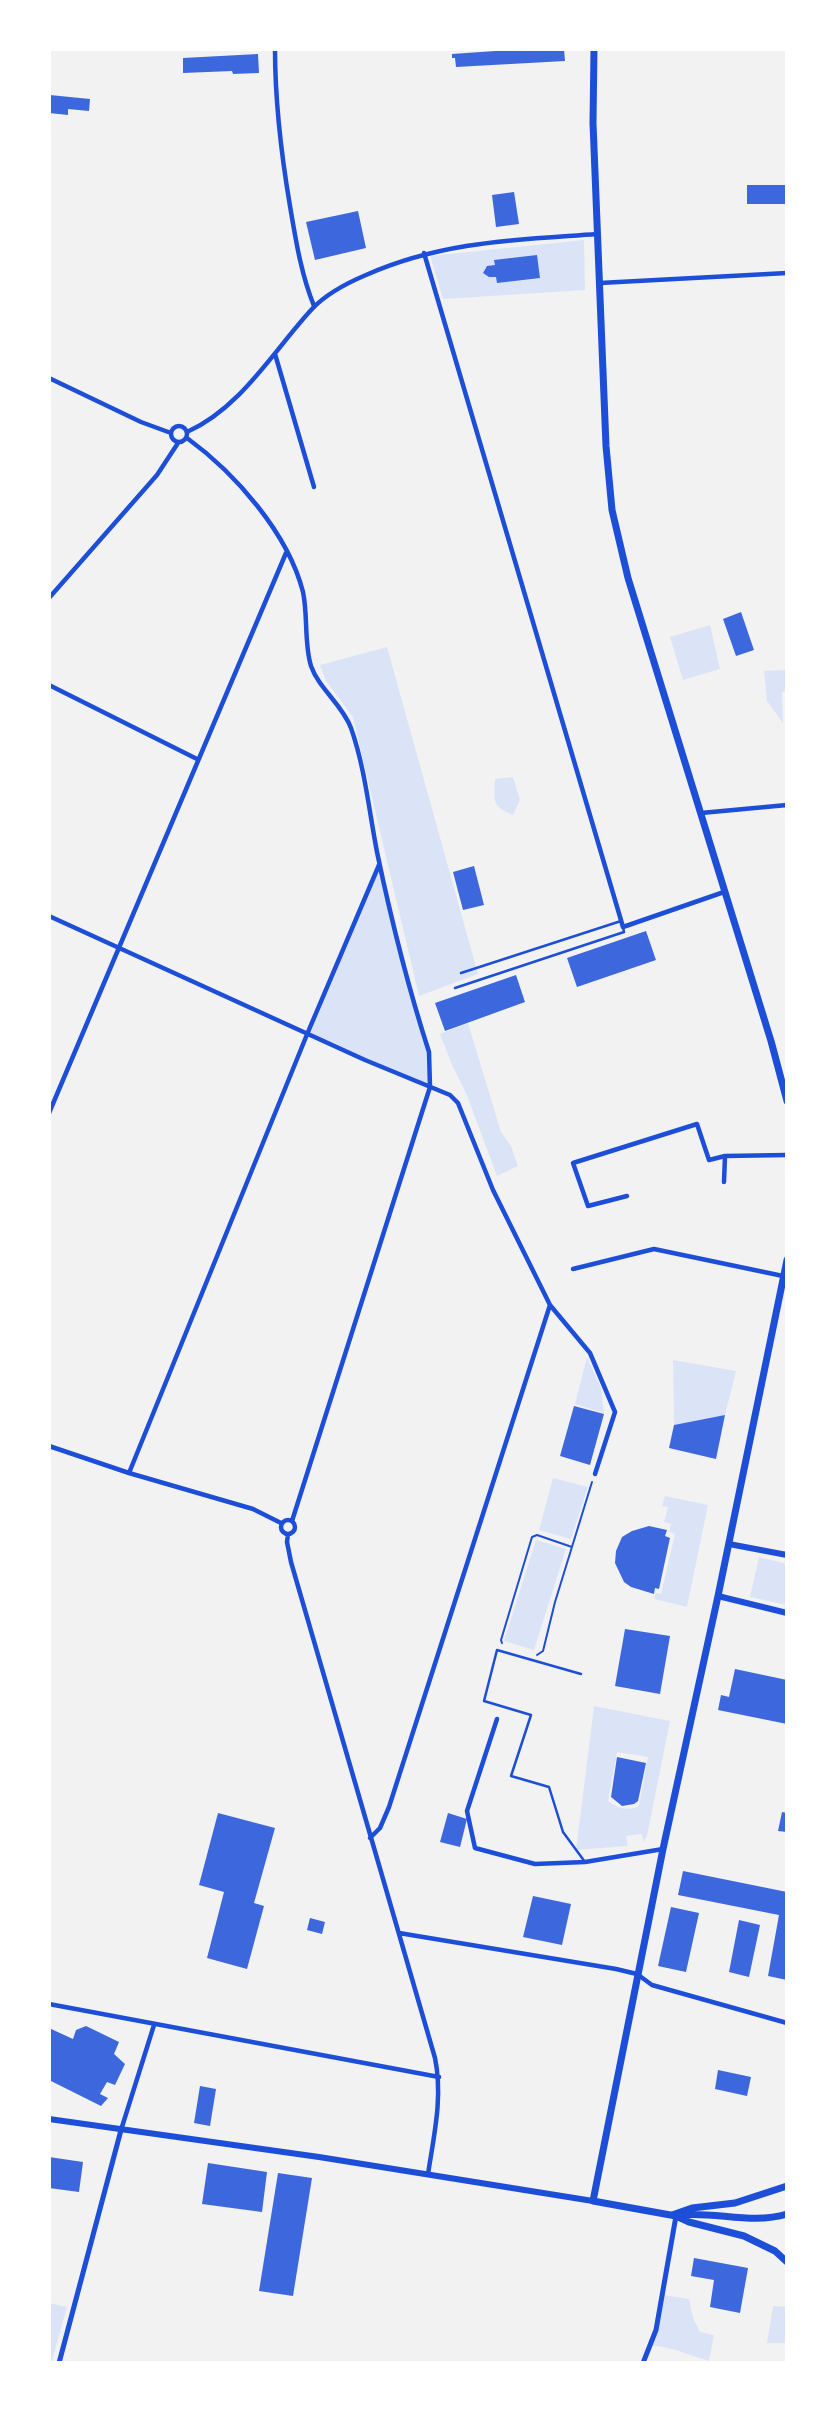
<!DOCTYPE html>
<style>
body{margin:0}
#map{position:relative;width:836px;height:2412px;overflow:hidden;background:#f2f2f2;font-family:"Playfair Display",serif}
canvas{display:block}
.frame{position:absolute;inset:0;border:51px solid #fff;pointer-events:none}
</style>
<div id="map">
<canvas width="836" height="2412"></canvas>
<div class="frame"></div>
</div>
<script>
const context = document.querySelector('canvas').getContext('2d');
context.lineJoin = 'round';
function fill(path, color) { context.fillStyle = color; context.fill(path, 'evenodd'); }
function strokePath(path, color, width, dash) { context.strokeStyle = color; context.lineWidth = width; context.lineCap = dash ? 'butt' : 'round'; context.setLineDash(dash || []); context.stroke(path); }
fill(new Path2D(`
 M584 240 585 290 443 299 430 256Z
 M710 625 720 669 683 680 670 637Z
 M387 647 478 974 419 996 353 717 326 681 320 665Z
 M787 670V691L782 692 783 723 767 701 764 671Z
 M513 777 520 800 513 815C491 806 494 800 495 779Z
 M380 864 429 1052 430 1087 308 1032Z
 M468 1023 501 1132 511 1146 518 1166 497 1176 466 1093 452 1065 440 1034Z
 M587 1357 601 1388 604 1413 575 1404Z
 M673 1360 736 1371 725 1415 674 1425Z
 M553 1478 588 1487 571 1539 539 1530Z
 M665 1496 708 1505 687 1607 654 1599 656 1593 661 1594 675 1534 669 1532 671 1524 664 1522 668 1507 662 1506Z
 M536 1540 566 1549 534 1650 504 1641Z
 M759 1557 787 1564V1605L750 1597Z
 M594 1706 670 1721 647 1836 643 1842 642 1834 626 1836 628 1846 576 1850ZM617 1752 648 1757 639 1806C628 1811 618 1809 608 1801Z
 M663 2295 689 2299 693 2318 700 2332 714 2335 709 2361C691 2356 668 2345 650 2346Z
 M49 2303 67 2307 52 2361 49 2360Z
 M773 2306 787 2307V2343H767Z`), '#dbe4f7');
fill(new Path2D(`
 M524 49H564L565 61 456 67 455 58H452V54Z
 M258 54 259 73 233 74 232 71 183 73V58Z
 M50 95 90 99 89 111 68 109V115L49 113Z
 M747 185H787V204H747Z
 M514 192 519 224 496 227 492 195Z
 M358 211 366 248 315 260 306 222Z
 M537 255 540 278 497 283 496 277H489L483 273 487 266 495 265 494 260Z
 M741 612 754 650 736 656 723 619Z
 M474 866 484 905 463 910 453 872Z
 M646 931 656 960 577 987 567 958Z
 M516 975 525 1002 445 1031 435 1003Z
 M574 1406 604 1414 590 1465 560 1456Z
 M725 1415 716 1459 669 1448 674 1425Z
 M649 1526 667 1530 665 1536 670 1538 659 1589 655 1588 654 1594 631 1587 624 1582 615 1563 616 1551 622 1537 632 1531Z
 M625 1629 670 1636 660 1694 615 1686Z
 M735 1669 787 1680V1724L718 1710 721 1695 729 1697Z
 M617 1757 646 1763 638 1801 634 1804 622 1806 611 1797Z
 M782 1812 787 1813V1832L778 1831Z
 M218 1813 275 1828 254 1903 264 1906 247 1969 207 1958 224 1892 199 1885Z
 M448 1813 467 1819 460 1847 440 1842Z
 M683 1871 787 1892V1980L768 1976 779 1915 678 1895Z
 M533 1896 571 1904 562 1945 523 1937Z
 M671 1907 699 1913 686 1972 658 1966Z
 M310 1918 325 1922 322 1934 307 1930Z
 M739 1920 760 1925 749 1977 729 1972Z
 M86 2026 119 2042 114 2054 125 2064 115 2085 107 2082 100 2094 108 2098 101 2106 49 2080V2028L73 2039 76 2030Z
 M718 2070 751 2077 747 2096 715 2089Z
 M200 2086 216 2089 210 2126 194 2123Z
 M49 2157 83 2162 79 2192 49 2188Z
 M208 2163 267 2172 262 2212 202 2204Z
 M278 2173 312 2178 293 2296 259 2291Z
 M694 2258 748 2268 740 2313 710 2307 714 2280 691 2276Z`), '#3d67dc');
strokePath(new Path2D(`
 M502 1643 501 1640 532 1537 537 1535 572 1547
 M537 1655 543 1651 555 1602 592 1482`), '#1d4ed8', 2);
strokePath(new Path2D(`
 M461 973 621 921
 M455 988 624 932 623 927
 M581 1674 497 1650 484 1701 531 1715 511 1776 549 1787 563 1832 585 1862`), '#1d4ed8', 2.5);
strokePath(new Path2D(`
 M275 49C275 102 281 153 290 206 296 241 301 274 314 306
 M424 253 623 927 724 892
 M600 283 787 273
 M275 354 314 487
 M49 378 141 422 171 433
 M171 434a8 8 0 1 1 16 0a8 8 0 1 1-16 0Z
 M187 432C241 408 274 350 312 309 327 293 347 283 366 275 443 241 516 240 597 234
 M187 438C235 473 288 533 303 592 308 615 304 644 311 666 319 689 342 704 351 728 365 768 369 811 377 852 391 919 408 987 429 1052L430 1087 292 1521
 M49 598 157 475 178 443
 M49 685 197 759
 M701 813 787 805
 M49 916 365 1060 450 1095 458 1103 493 1190 550 1305 590 1353 615 1412 595 1474
 M49 1113 286 553
 M724 1182 725 1156 787 1155
 M627 1196 588 1206 573 1163 697 1124 709 1160 725 1156
 M573 1269 654 1249 783 1276
 M49 1446 129 1473 253 1509 281 1523
 M129 1473 308 1032 379 865
 M281 1527a7 7 0 1 1 14 0a7 7 0 1 1-14 0Z
 M288 1534 287 1542 291 1562 435 2058C443 2097 434 2135 428 2174
 M497 1719 467 1811 475 1848 535 1864 585 1862 663 1849
 M370 1838 380 1828 389 1807 550 1305
 M399 1933 616 1969 637 1974 652 1985 787 2023
 M49 2004 439 2077
 M121 2130 154 2025`), '#1d4ed8', 4.5);
strokePath(new Path2D(`
 M59 2363 121 2130
 M643 2363 656 2330 676 2216`), '#1d4ed8', 5);
strokePath(new Path2D(`
 M729 1544 787 1555
 M718 1596 787 1613
 M49 2119 319 2157 593 2201`), '#1d4ed8', 6);
strokePath(new Path2D(`
 M594 49 593 123 606 446 612 510 628 578 771 1041 787 1101
 M787 1260 718 1596 663 1849 593 2201 676 2216 689 2222 744 2236 775 2251 787 2262
 M672 2215 692 2208 735 2203 787 2186
 M680 2215C715 2211 752 2225 787 2214`), '#1d4ed8', 7);
</script>
